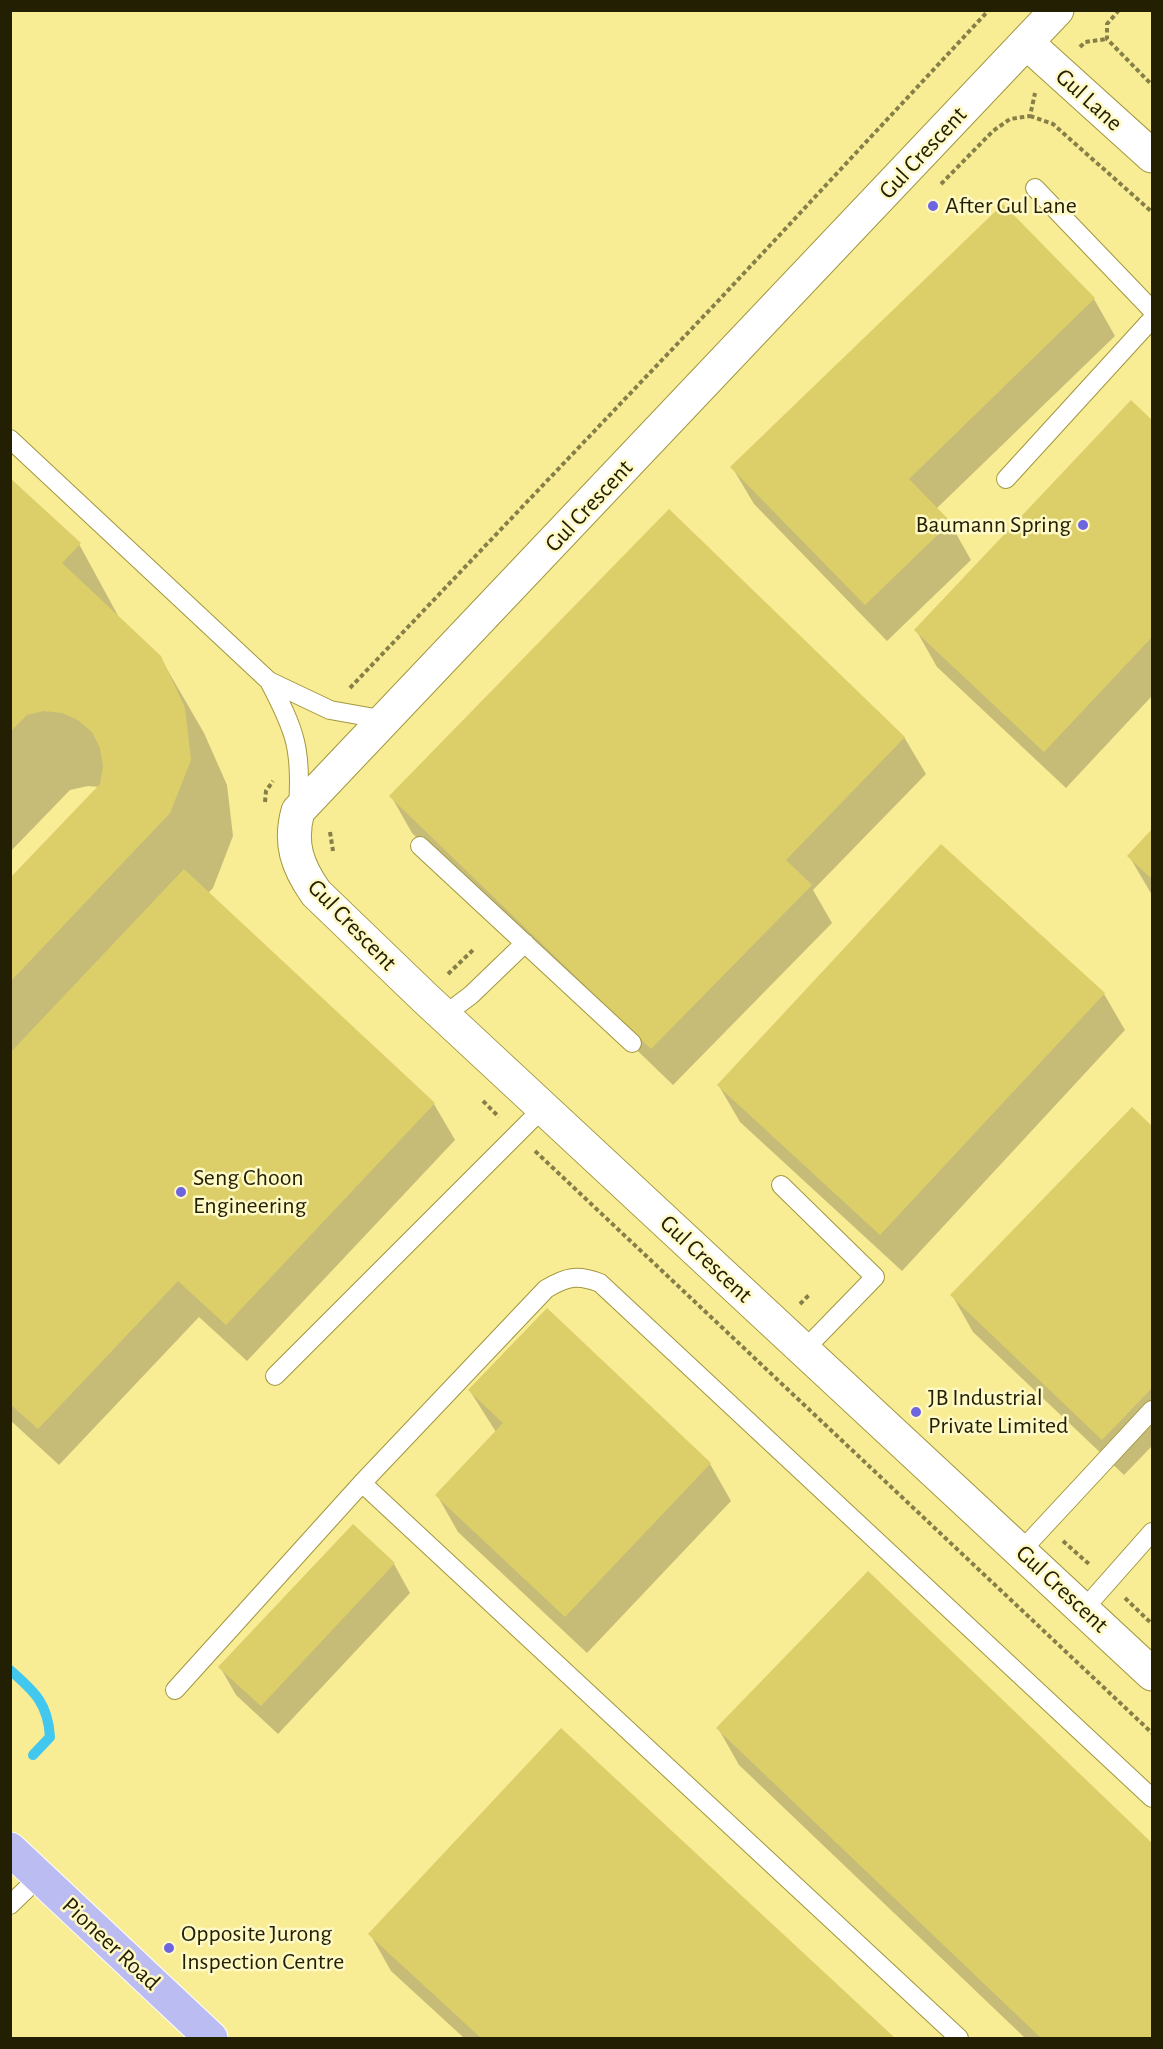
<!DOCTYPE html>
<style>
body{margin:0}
#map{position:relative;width:1163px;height:2049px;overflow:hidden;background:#f8ec95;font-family:"Alegreya Sans",sans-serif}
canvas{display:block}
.frame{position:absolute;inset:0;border:12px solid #221f03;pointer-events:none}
</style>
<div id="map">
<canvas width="1163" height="2049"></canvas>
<div class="frame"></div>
</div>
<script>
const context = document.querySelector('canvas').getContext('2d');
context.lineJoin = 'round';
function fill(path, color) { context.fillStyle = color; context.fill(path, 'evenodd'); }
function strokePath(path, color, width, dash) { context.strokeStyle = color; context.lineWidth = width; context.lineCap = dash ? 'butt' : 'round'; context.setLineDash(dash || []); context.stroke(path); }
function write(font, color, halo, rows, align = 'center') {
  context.font = font + ' "Alegreya Sans",sans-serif'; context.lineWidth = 5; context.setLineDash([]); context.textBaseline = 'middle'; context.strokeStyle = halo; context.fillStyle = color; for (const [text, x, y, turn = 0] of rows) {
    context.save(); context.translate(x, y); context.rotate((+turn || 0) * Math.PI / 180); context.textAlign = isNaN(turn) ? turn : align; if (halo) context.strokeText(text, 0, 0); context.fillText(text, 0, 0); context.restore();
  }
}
fill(new Path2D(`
 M1003 206 1094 299 1115 336 936 509 950 523 971 560 887 641 754 504 732 467Z
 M1131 402 1152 422V696L1066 788 937 667 916 630Z
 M10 480 79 544 121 621 160 657 204 733 227 785 233 836 213 888 208 893 434 1104 455 1140 247 1361 199 1317 59 1465 10 1420V880L99 787 88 786 70 790 10 852Z
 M904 737 926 774 813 890 832 923 673 1085 412 833 391 796Z
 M1152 832V895L1129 856Z
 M1104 994 1125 1030 902 1271 740 1122 719 1086Z
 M1132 1109 1152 1128V1446L1124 1475 973 1332 952 1295Z
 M547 1310 710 1464 731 1501 587 1653 458 1532 437 1495 496 1432 470 1391Z
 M353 1526 394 1564 410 1593 278 1734 236 1695 220 1667Z
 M868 1573 1152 1845V2038H1025L739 1765 718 1728Z
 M562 1731 893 2038H464L391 1971 370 1934Z`), '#0003');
strokePath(new Path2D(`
 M10 1670C34 1691 48 1703 50 1737L33 1755`), '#42c7ef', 10);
fill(new Path2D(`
 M1003 204 1095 298 909 479 951 522 865 605 730 467Z
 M1131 400 1152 420V637L1044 752 914 630Z
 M10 478 81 543 62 563 161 656 185 708 191 760 170 813 10 982V878L100 784 103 766 100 748 92 732 78 720 62 713 44 711 27 715 10 732Z
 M669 509 905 737 786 860 812 885 651 1049 389 796Z
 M1152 829V879L1127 856Z
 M941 844 1105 993 880 1235 717 1085Z
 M184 869 435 1103 226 1325 178 1281 38 1429 10 1404V1053Z
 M1132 1107 1152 1126V1388L1102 1440 950 1295Z
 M547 1308 711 1463 565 1617 435 1495 503 1423 468 1390Z
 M353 1524 395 1563 261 1706 218 1667Z
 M868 1571 1152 1843V2038H1041L716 1728Z
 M561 1728 895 2038H481L368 1934Z`), '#dcce68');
const service = new Path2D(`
 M1035 188 1152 310
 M10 439 269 681 330 710 386 720
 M1006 479 1152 319
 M269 681C296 732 302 750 298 808
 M420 846 632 1043
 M443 1016 471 995 525 943
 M781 1185 875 1277 804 1350
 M275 1376 543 1108
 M1021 1551 1152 1410
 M1084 1609 1152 1532
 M175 1690 362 1483
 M10 1905 40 1876
 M959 2038 362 1483 546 1289C566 1277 577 1274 600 1283L1152 1798`);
const minor = new Path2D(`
 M1057 10 298 811C289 843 297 866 316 893L424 997 1152 1674
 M1027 43 1152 156`);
const primary = new Path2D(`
 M10 1849 211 2038`);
strokePath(service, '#a2973f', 20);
strokePath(minor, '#a2973f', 35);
strokePath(primary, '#fff', 35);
strokePath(new Path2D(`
 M1119 10 1107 24V39L1152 85
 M1080 47 1085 42 1107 39
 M1030 116 1053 124 1152 212
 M941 184 993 131 1010 119 1030 116 1035 93
 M350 688 720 299 989 10
 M265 802 266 791 273 781
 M330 832 333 851
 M448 974 473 950
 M483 1101 499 1117
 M535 1151 1152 1733
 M800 1304 810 1294
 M1063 1541 1089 1564
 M1125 1598 1152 1624`), '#877f48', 4, [4.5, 3]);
strokePath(service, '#fff', 18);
strokePath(minor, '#fff', 33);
strokePath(primary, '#bbbcf1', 33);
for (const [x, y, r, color] of [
 [933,206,6,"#6c65df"],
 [1083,525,6,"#6c65df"],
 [181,1192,6,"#6c65df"],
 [916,1412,6,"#6c65df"],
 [169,1948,6,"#6c65df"]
]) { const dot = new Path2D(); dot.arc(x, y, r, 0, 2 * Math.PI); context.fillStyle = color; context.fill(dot); strokePath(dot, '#fff9c6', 2); }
write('24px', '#221f03', '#fff9c6', [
 ["Gul Lane",1089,100,42],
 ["Gul Crescent",923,153,-47],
 ["Gul Crescent",589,506,-47],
 ["Gul Crescent",352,925,46],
 ["Gul Crescent",706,1259,43],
 ["Gul Crescent",1062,1589,43],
 ["Pioneer Road",111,1944,43]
]);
write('24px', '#221f03', '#fff9c6', [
 ["After Gul Lane",945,206],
 ["Baumann Spring",1071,525,"right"],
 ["Seng Choon",193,1178],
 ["Engineering",193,1206],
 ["JB Industrial",928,1398],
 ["Private Limited",928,1426],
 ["Opposite Jurong",181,1934],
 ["Inspection Centre",181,1962]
], 'left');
</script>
